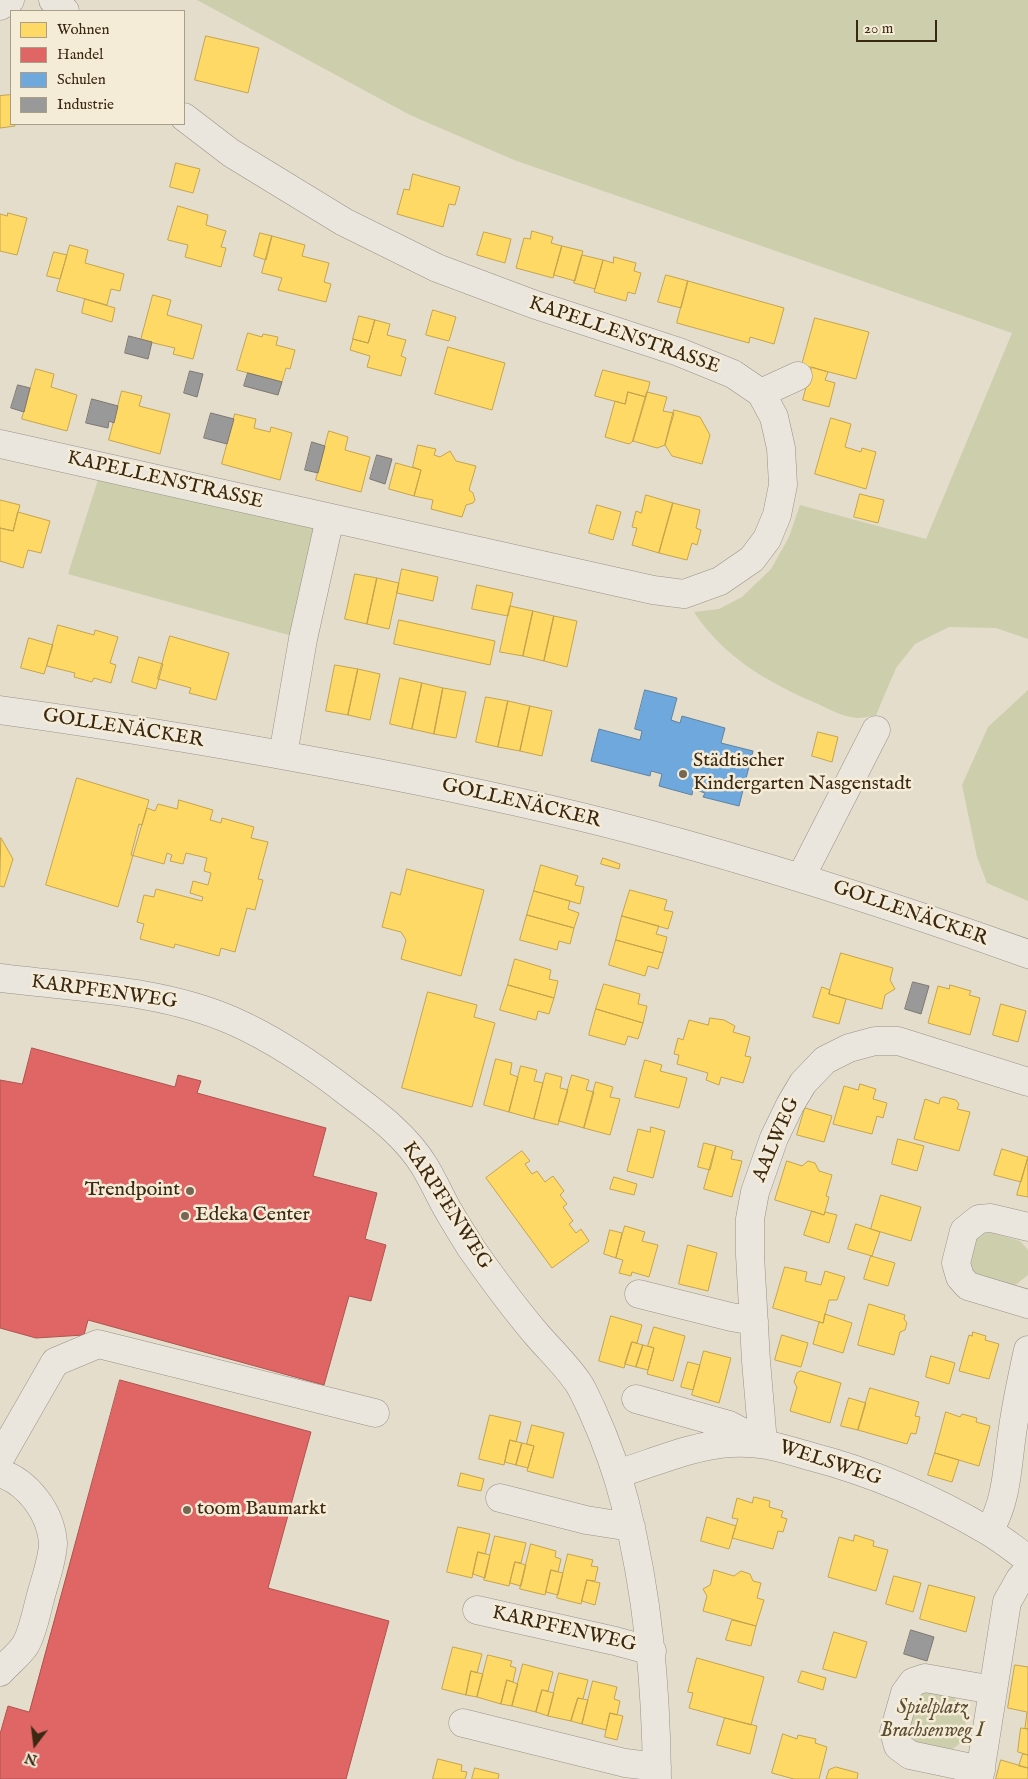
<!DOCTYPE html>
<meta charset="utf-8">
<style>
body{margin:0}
#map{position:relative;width:1028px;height:1779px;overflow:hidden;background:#e4ddcc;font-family:"IM FELL English",serif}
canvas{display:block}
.legend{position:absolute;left:10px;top:10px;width:175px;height:115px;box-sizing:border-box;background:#f5ecd7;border:1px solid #ab9e88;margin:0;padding:6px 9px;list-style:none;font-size:15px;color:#3b2812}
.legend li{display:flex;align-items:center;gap:10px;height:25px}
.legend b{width:25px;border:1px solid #ab9e88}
.north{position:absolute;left:10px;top:1719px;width:50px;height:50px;-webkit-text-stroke:4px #f5ecd7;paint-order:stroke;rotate:195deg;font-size:14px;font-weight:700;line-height:20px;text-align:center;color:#3b2812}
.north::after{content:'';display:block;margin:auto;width:18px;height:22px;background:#3b2812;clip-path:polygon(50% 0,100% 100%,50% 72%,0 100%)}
.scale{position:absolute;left:856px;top:20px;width:81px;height:22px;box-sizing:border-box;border:2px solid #3b2812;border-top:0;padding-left:6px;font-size:15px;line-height:18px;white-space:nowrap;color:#3b2812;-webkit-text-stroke:4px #f5ecd7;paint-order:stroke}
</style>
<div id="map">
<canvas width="1028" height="1779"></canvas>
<ul class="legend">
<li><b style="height:14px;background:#ffd966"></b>Wohnen</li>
<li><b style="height:14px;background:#e06666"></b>Handel</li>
<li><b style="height:14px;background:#6fa8dc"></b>Schulen</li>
<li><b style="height:14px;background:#999"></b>Industrie</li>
</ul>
<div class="north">N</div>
<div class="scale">20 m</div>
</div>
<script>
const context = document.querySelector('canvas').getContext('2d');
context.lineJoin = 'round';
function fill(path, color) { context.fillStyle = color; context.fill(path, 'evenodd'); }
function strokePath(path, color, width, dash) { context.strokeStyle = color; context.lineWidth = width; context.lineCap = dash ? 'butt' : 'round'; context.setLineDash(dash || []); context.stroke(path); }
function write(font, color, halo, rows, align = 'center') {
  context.font = font + ' "IM FELL English",serif'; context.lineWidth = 5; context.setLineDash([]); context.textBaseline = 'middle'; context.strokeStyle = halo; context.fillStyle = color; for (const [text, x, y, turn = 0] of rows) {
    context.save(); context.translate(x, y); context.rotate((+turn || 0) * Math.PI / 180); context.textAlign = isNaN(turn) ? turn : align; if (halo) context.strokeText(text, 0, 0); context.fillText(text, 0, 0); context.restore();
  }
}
fill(new Path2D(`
 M197 0H1028V639L996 628 949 627 915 644 896 668 876 715C870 716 864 718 857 718 844 717 830 710 818 704 769 683 724 658 694 612L719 609 742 597 771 569 789 537 800 505 926 539 1012 333 514 160 410 115Z
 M102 467 330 518 303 639 68 574Z
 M1028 690V901L987 883 977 857 962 785 988 727Z
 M982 1230 1020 1241 1028 1250V1275L1015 1285 967 1271 972 1245Z
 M925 1691 955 1698 966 1714 964 1740 949 1752 914 1744 904 1725 908 1705Z`), '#cdceac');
const homes = new Path2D(`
 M206 36 259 48 248 93 195 80Z
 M11 95V124H14L15 126 0 128V96Z
 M176 163 200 169 193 193 170 187Z
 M413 174 460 187 455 205 449 204 443 227 397 214 404 189 409 190Z
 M178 206 208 215 206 225 226 231 221 247 226 248 221 267 185 257 188 245 168 240Z
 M8 213 27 218 17 255 0 251V214L7 216Z
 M532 231 553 237 551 243 562 246 553 278 516 268 524 238 530 239Z
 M484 232 511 239 505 263 477 255Z
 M260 233 272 236 266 260 254 256Z
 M272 236 305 245 302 256 329 263 324 282 331 284 326 302 278 290 282 278 262 273Z
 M70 245 88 250 85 263 124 274 120 291 111 289 107 305 57 291Z
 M562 246 583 251 575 281 554 275Z
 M54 252 67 255 60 279 47 276Z
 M582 255 603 260 595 289 574 283Z
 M614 257 636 263 634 271 641 273 635 294 628 292 626 301 594 292 603 260 613 263Z
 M666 275 688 281 681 308 658 302Z
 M688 281 784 308 774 344 750 337 749 343 677 323Z
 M153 295 171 300 167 315 202 325 193 359 173 354 175 348 141 340Z
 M85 299 115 308 112 322 82 313Z
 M433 310 456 317 449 341 426 335Z
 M359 316 375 320 368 343 353 339Z
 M815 318 869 332 856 379 802 365Z
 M375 320 390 324 387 335 406 340 401 356 406 358 401 376 367 367 370 356 350 350 353 339 368 343Z
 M248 333 262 337 263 334 278 337 276 345 295 350 290 369 286 368 282 382 237 370Z
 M448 347 505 363 492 410 435 394Z
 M812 367 828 372 825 380 835 383 829 407 803 400Z
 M36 369 54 374 51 387 77 395 67 431 22 419Z
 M603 370 650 382 646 397 628 392 625 404 595 396Z
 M122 391 142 396 139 406 170 414 160 454 109 440Z
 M628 392 646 397 633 441 629 444 605 437 615 401 625 404Z
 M647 392 667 397 663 411 674 413 665 445 657 448 633 441Z
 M674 410 700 417 710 435 702 464 672 456 665 445Z
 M235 414 256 419 254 428 270 432 271 427 292 433 280 480 222 464Z
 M831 418 851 424 845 447 861 452 862 448 876 452 866 489 815 474Z
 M329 431 348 437 345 450 370 457 361 492 316 480Z
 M418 445 436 449 434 455 440 457 450 451 456 461 476 466 469 490 473 493 475 500 473 503 466 505 462 517 431 509 433 500 414 496 421 470 413 467Z
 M396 463 421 470 414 496 389 489Z
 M860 494 884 500 878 523 854 517Z
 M646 495 673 503 659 553 632 545 637 528 632 527 636 511 641 513Z
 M0 500 20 505 13 531 0 528Z
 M673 503 700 510 696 528 701 530 697 545 692 543 687 560 659 553Z
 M597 505 621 512 613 540 589 533Z
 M18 512 50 521 41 553 28 550 23 568 0 561V528L13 531Z
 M402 569 438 577 433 601 397 593Z
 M355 574 377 578 367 624 345 619Z
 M377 578 399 583 389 629 367 624Z
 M477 585 513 593 508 616 472 609Z
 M510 606 533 611 523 656 500 652Z
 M533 611 554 616 544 661 523 656Z
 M554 616 577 621 567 667 544 661Z
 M399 620 495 641 490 665 394 644Z
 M58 625 94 635 95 630 118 637 110 663 116 665 111 683 94 678 92 682 74 677 75 673 47 666Z
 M170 636 229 653 216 700 189 693 191 688 158 679Z
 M29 638 53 645 44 674 21 668Z
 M139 657 163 664 156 689 132 682Z
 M335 665 358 669 348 715 326 711Z
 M358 669 380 674 370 720 348 715Z
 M400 678 422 683 412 729 390 724Z
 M422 683 443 688 434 734 412 729Z
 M443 688 466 692 456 738 434 734Z
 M486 697 508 701 498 747 476 742Z
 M508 701 530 706 520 751 498 747Z
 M530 706 552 711 542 756 520 751Z
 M818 732 838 737 832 762 812 756Z
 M77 778 149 800 118 907 46 885Z
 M179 800 213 810 210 820 221 823 222 818 254 827 251 838 268 842 258 879 263 880 255 910 247 908 235 952 221 948 219 956 175 944 174 948 140 939 144 924 137 922 144 895 154 897 156 889 202 901 203 897 190 893 193 881 208 885 211 873 204 871 207 858 186 853 183 864 170 861 172 855 167 853 164 864 131 855 139 824 142 825 147 808 155 811 158 804 177 809Z
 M1 838 13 859 4 887 0 886Z
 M603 858 620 864 619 869 601 864Z
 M541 865 578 876 575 885 584 887 580 904 534 891Z
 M407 869 484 890 461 976 401 959 406 940 401 932 382 927 391 892 400 895Z
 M630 890 667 900 664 910 673 912 668 929 622 916Z
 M534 891 570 901 568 909 579 913 574 928 527 915Z
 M527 915 574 928 570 944 559 941 557 950 520 940Z
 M622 916 659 926 656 934 667 937 663 953 616 940Z
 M616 940 663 953 658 969 648 966 645 976 609 965Z
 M841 953 893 968 890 980 895 989 885 995 882 1009 829 994Z
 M515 959 551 970 549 979 558 981 554 998 508 985Z
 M604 984 640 994 638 1004 647 1006 643 1023 596 1009Z
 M508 985 554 998 549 1014 538 1011 536 1020 500 1010Z
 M950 985 971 991 969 995 980 998 970 1035 928 1023 938 986 949 989Z
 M822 987 830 990 829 994 846 999 839 1024 813 1017Z
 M428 992 477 1005 474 1017 495 1023 472 1107 402 1088Z
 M1001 1004 1026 1011 1018 1042 993 1035Z
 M596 1009 643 1023 638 1039 628 1036 625 1045 589 1035Z
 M710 1018 724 1020 735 1026 733 1032 750 1037 745 1056 751 1057 743 1083 721 1077 719 1085 706 1080 708 1073 677 1064 679 1055 674 1054 678 1038 683 1040 689 1020 708 1025Z
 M496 1059 512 1063 510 1074 518 1077 509 1112 484 1105Z
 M645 1060 662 1065 660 1071 687 1078 679 1108 635 1097Z
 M521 1066 537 1070 534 1081 543 1083 534 1119 509 1112Z
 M546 1073 562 1077 560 1088 568 1090 558 1125 534 1119Z
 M572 1075 589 1080 586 1090 594 1092 584 1128 559 1121Z
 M596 1082 613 1087 610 1097 620 1099 610 1135 584 1128Z
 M860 1084 876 1089 873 1099 887 1103 883 1118 877 1116 872 1134 833 1124 844 1086 858 1090Z
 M944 1097 956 1100 959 1104 957 1109 970 1112 959 1151 914 1139 925 1099 939 1104 940 1099Z
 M805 1108 832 1116 824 1142 797 1135Z
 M651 1127 665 1131 653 1178 627 1171 638 1129 650 1132Z
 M898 1139 924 1146 917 1171 892 1164Z
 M704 1143 716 1146 710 1170 698 1167Z
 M716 1146 733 1151 731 1159 742 1161 732 1197 704 1189Z
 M1002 1149 1028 1157 1021 1182 994 1175Z
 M522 1151 530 1161 525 1164 532 1174 537 1171 545 1182 553 1176 564 1191 560 1195 567 1204 563 1207 573 1221 569 1224 576 1233 581 1229 589 1241 552 1268 486 1178Z
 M1028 1157V1197L1017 1195Z
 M787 1161 802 1166 808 1161 815 1163 819 1171 832 1175 826 1196 829 1197 824 1215 775 1200Z
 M614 1177 637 1184 634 1195 610 1189Z
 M881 1195 921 1207 911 1241 871 1229Z
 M812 1211 824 1215 825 1212 837 1215 829 1243 804 1235Z
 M856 1224 880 1232 872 1256 848 1249Z
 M625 1226 645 1232 642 1241 658 1245 649 1277 632 1272 631 1276 619 1273 623 1260 616 1258Z
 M610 1230 622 1233 616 1258 604 1254Z
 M688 1245 717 1253 708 1291 679 1284Z
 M871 1256 895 1263 888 1286 864 1279Z
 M785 1267 807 1272 805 1281 821 1285 825 1271 845 1277 837 1300H829L823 1323 773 1308Z
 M869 1304 905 1315 904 1319 907 1323 905 1330 900 1332 894 1355 858 1345Z
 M825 1314 852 1323 843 1353 813 1344 819 1322 823 1323Z
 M611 1316 642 1325 637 1343 632 1342 624 1368 599 1361Z
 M654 1327 685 1336 673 1381 647 1374 654 1348 648 1346Z
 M973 1332 986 1336 985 1340 999 1344 989 1379 959 1371 969 1335 972 1336Z
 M782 1335 808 1343 801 1367 775 1360Z
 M632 1342 643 1345 636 1367 625 1364Z
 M643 1345 654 1348 648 1370 636 1367Z
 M704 1351 731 1358 719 1403 692 1395Z
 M931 1356 955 1363 949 1384 926 1377Z
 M688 1362 700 1365 693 1390 681 1387Z
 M801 1371 841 1383 830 1423 790 1411 797 1387 794 1382 797 1373Z
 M870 1388 919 1402 915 1416 920 1417 916 1434 911 1433 907 1444 858 1430Z
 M849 1398 866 1403 858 1430 841 1426Z
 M946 1412 960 1417 962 1414 977 1418 976 1422 990 1426 979 1466 935 1453Z
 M490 1415 521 1422 516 1442 510 1440 504 1465 479 1459Z
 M532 1425 564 1433 553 1478 527 1471 534 1446 527 1444Z
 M510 1440 522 1443 516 1465 505 1462Z
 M522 1443 534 1446 528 1468 516 1465Z
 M935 1453 959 1460 952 1482 928 1475Z
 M461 1473 484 1479 481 1491 458 1486Z
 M754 1497 770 1501 769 1507 783 1511 781 1517 787 1519 783 1532 778 1531 773 1549 732 1538 738 1519 732 1518 737 1498 752 1503Z
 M707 1517 736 1526 729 1549 701 1541Z
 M458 1527 490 1534 485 1554 478 1552 472 1578 447 1572Z
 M855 1535 874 1541 873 1546 888 1550 876 1591 828 1577 839 1537 853 1541Z
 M495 1536 526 1543 521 1563 515 1562 509 1586 484 1580Z
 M531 1544 556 1551 555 1557 561 1559 558 1572 551 1570 545 1595 520 1589Z
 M478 1552 490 1555 485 1578 473 1574Z
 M568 1554 593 1560 591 1566 598 1567 595 1581 587 1580 581 1604 557 1598Z
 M515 1562 526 1565 521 1586 510 1583Z
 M551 1570 563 1573 558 1595 546 1592Z
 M714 1570 734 1576 741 1571 750 1574 753 1581 761 1583 757 1598 764 1600 756 1626 703 1611 707 1596 703 1589 710 1585Z
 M894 1576 921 1583 913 1612 886 1604Z
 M587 1580 600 1583 595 1605 582 1601Z
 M929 1585 975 1597 966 1632 920 1619Z
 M732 1620 756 1626 751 1646 726 1640Z
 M834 1632 867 1642 856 1678 823 1669Z
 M453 1647 482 1654 477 1673 471 1671 466 1695 442 1689Z
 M488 1655 512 1661 510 1666 516 1668 513 1682 507 1680 501 1704 477 1697Z
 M697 1658 764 1677 751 1725 689 1708 693 1693 688 1692Z
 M523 1664 553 1672 548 1691 542 1690 536 1712 512 1706Z
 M1015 1665 1028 1667V1729L1025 1728 1027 1712 1008 1708Z
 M471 1671 483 1674 477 1697 466 1695Z
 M802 1671 826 1678 823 1690 798 1682Z
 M559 1673 588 1680 583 1699 578 1698 571 1721 548 1716Z
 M507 1680 518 1684 512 1706 501 1704Z
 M593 1681 617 1687 614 1699 620 1701 617 1715 610 1713 606 1730 582 1724Z
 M542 1690 554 1693 548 1716 536 1712Z
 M578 1698 588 1700 582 1724 571 1721Z
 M610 1713 623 1716 617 1740 605 1737Z
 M725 1718 757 1726 750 1754 717 1745Z
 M1021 1728 1028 1729V1755L1018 1752Z
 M783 1734 797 1739 798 1735 816 1739 815 1743 827 1747 819 1779H794L772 1773Z
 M1023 1754 1028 1755V1768L1019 1766Z
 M438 1759 462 1765 461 1771 467 1772 465 1779H433Z
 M1001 1760 1028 1768V1779H996Z
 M836 1767 858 1773 857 1779H826L829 1770Z
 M475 1768 499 1774 498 1779H472Z`);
fill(homes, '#ffd966');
strokePath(homes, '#c4a44d', 1);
const shops = new Path2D(`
 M32 1048 175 1087 178 1075 201 1081 197 1093 326 1128 313 1176 377 1193 365 1239 386 1245 371 1301 349 1296 324 1385 88 1320 84 1335 36 1338 0 1328V1080L22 1084Z
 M120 1380 311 1432 268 1588 389 1621 346 1779H0V1734L8 1706 29 1712Z`);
fill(shops, '#e06666');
strokePath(shops, '#ae534d', 1);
const schools = new Path2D(`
 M645 690 677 698 671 720 680 723 682 716 725 728 721 743 753 751 739 806 703 797 705 793 693 789 692 795 659 786 662 774 651 771 650 776 591 761 599 729 640 740 642 731 635 729Z`);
fill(schools, '#6fa8dc');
strokePath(schools, '#5f829f', 1);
const industry = new Path2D(`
 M129 336 152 342 148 359 125 353Z
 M190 371 203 374 197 397 184 393Z
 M248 373 282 382 278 395 244 386Z
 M18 385 30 388 24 412 11 408Z
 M92 399 118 406 114 423 109 421 108 428 86 423Z
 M211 413 234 419 227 444 204 438Z
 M312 442 325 446 318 473 305 470Z
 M377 455 392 459 385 484 370 479Z
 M913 982 929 986 921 1014 905 1009Z
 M911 1630 934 1637 927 1661 904 1654Z`);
fill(industry, '#999');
strokePath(industry, '#7d7770', 1);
const minor = new Path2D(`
 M53 0 65 11
 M0 6 10 0
 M761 393 798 376
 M0 444 653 590 684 594 720 581 752 559 767 539 777 515 783 485 781 448 774 417 761 393 733 374 679 352 533 304 437 268 344 222 231 153 184 117
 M0 710C125 727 249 748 373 772 461 789 550 808 637 831 770 866 899 908 1028 954
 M283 755 303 639 330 518
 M801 877 876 730
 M0 978C78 988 160 989 233 1021 276 1040 314 1066 351 1095 378 1115 407 1137 425 1167 432 1179 438 1191 444 1203 452 1218 462 1233 471 1248 492 1278 514 1308 538 1336 552 1352 567 1366 579 1384 584 1392 588 1402 592 1410 606 1441 617 1471 625 1503 648 1595 656 1684 657 1779
 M1028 1227 991 1218 979 1219 964 1231 956 1263 960 1277 968 1286 1028 1304
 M639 1294 731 1317 754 1321
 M636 1399 729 1425 759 1441
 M763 1443 756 1361 750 1255V1219L755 1192 774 1138 790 1105 803 1083 825 1060 849 1048 875 1041H898L1028 1082
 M0 1458 55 1362 98 1344 375 1413
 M0 1473C28 1482 51 1513 53 1543 53 1559 44 1583 40 1599 36 1614 33 1631 26 1644 20 1654 8 1663 0 1672
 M617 1474C653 1463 693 1445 731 1443 761 1441 781 1448 809 1456 871 1472 932 1498 988 1531 1002 1539 1015 1550 1028 1559
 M500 1498 586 1520 631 1527
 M989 1531C1007 1501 1007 1468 1012 1434 1016 1405 1022 1377 1028 1350
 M477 1610 615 1641 652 1651
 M463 1723 625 1763 657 1767
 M981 1770 910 1755 898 1746 894 1732 905 1693 913 1682 925 1678 993 1690
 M979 1779 1007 1602 1020 1579 1028 1570`);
strokePath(minor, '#989286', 29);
strokePath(minor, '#eae6de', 28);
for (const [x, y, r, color] of [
 [683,774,5,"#766753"],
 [190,1191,5,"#766753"],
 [185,1216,5,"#766753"],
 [187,1510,5,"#766753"]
]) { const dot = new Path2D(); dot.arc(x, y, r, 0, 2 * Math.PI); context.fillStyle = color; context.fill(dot); strokePath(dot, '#f5ecd7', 2); }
write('20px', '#3b2812', '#f5ecd7', [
 ["KAPELLENSTRASSE",624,336,19],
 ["KAPELLENSTRASSE",165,481,13],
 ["GOLLENÄCKER",123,729,9],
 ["GOLLENÄCKER",521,804,13],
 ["GOLLENÄCKER",910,914,19],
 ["KARPFENWEG",104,993,8],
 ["AALWEG",777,1140,-67],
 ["KARPFENWEG",446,1206,57],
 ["WELSWEG",830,1464,18],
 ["KARPFENWEG",564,1630,13]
]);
write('20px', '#3b2812', '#f5ecd7', [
 ["Städtischer",693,762],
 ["Kindergarten Nasgenstadt",693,785],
 ["Trendpoint",180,1191,"right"],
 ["Edeka Center",195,1216],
 ["toom Baumarkt",197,1510]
], 'left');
write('italic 20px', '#5b4e32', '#f5ecd7', [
 ["Spielplatz",932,1709],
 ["Brachsenweg I",932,1732]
]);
</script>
